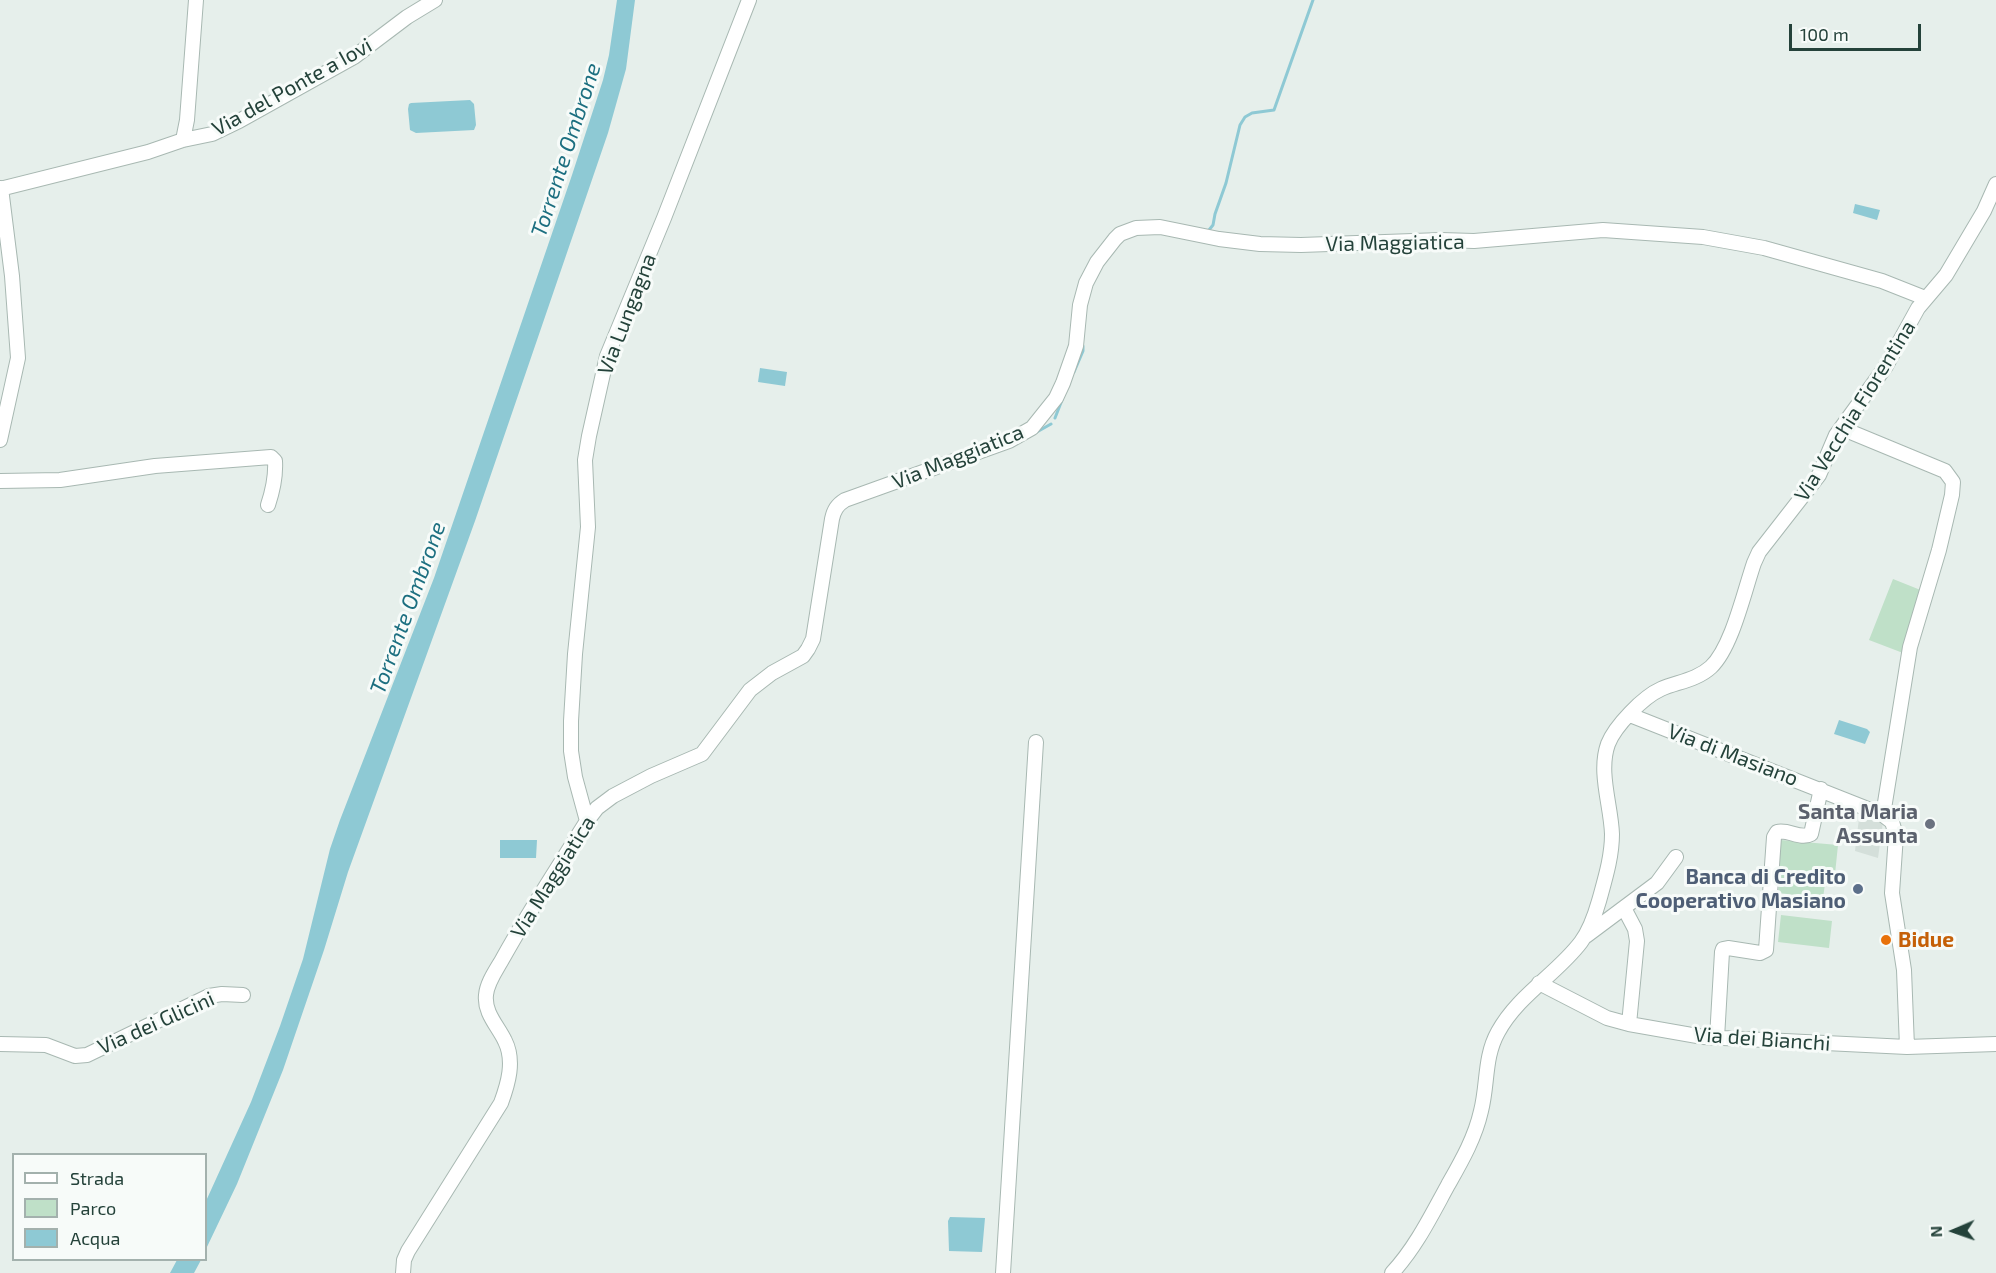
<!DOCTYPE html>
<style>
body{margin:0}
#map{position:relative;width:1996px;height:1273px;overflow:hidden;background:#e6efeb;font-family:"Exo 2",sans-serif}
canvas{display:block}
.legend{position:absolute;left:12px;top:1153px;width:195px;height:108px;box-sizing:border-box;background:#f7fbf9;border:2px solid #a3b1ad;margin:0;padding:8px 10px;list-style:none;font-size:18px;color:#24423a}
.legend li{display:flex;align-items:center;gap:12px;height:30px}
.legend b{width:30px;border:2px solid #a3b1ad}
.north{position:absolute;left:1924px;top:1201px;width:60px;height:60px;-webkit-text-stroke:4px #f7fbf9;paint-order:stroke;rotate:268deg;font-size:16px;font-weight:700;line-height:24px;text-align:center;color:#24423a}
.north::after{content:'';display:block;margin:auto;width:21px;height:27px;background:#24423a;clip-path:polygon(50% 0,100% 100%,50% 72%,0 100%)}
.scale{position:absolute;left:1789px;top:24px;width:132px;height:27px;box-sizing:border-box;border:3px solid #24423a;border-top:0;padding-left:8px;font-size:18px;line-height:21px;white-space:nowrap;color:#24423a;-webkit-text-stroke:4px #f7fbf9;paint-order:stroke}
</style>
<div id="map">
<canvas width="1996" height="1273"></canvas>
<ul class="legend">
<li><b style="height:8px;background:#fff"></b>Strada</li>
<li><b style="height:16px;background:#bfe0c8"></b>Parco</li>
<li><b style="height:16px;background:#8ec9d4"></b>Acqua</li>
</ul>
<div class="north">N</div>
<div class="scale">100 m</div>
</div>
<script>
const context = document.querySelector('canvas').getContext('2d');
context.lineJoin = 'round';
function fill(path, color) { context.fillStyle = color; context.fill(path, 'evenodd'); }
function strokePath(path, color, width, dash) { context.strokeStyle = color; context.lineWidth = width; context.lineCap = dash ? 'butt' : 'round'; context.setLineDash(dash || []); context.stroke(path); }
function write(font, color, halo, rows, align = 'center') {
  context.font = font + ' "Exo 2",sans-serif'; context.lineWidth = 6; context.setLineDash([]); context.textBaseline = 'middle'; context.strokeStyle = halo; context.fillStyle = color; for (const [text, x, y, turn = 0] of rows) {
    context.save(); context.translate(x, y); context.rotate((+turn || 0) * Math.PI / 180); context.textAlign = isNaN(turn) ? turn : align; if (halo) context.strokeText(text, 0, 0); context.fillText(text, 0, 0); context.restore();
  }
}
fill(new Path2D(`
 M1860 810 1883 822 1878 858 1855 851Z`), '#d4dfda');
fill(new Path2D(`
 M1893 579 1923 591 1903 653 1869 640Z
 M1781 840 1838 845 1835 874 1779 869Z
 M1781 871 1826 877 1823 898 1778 893Z
 M1781 915 1832 921 1829 948 1778 942Z`), '#bfe0c8');
fill(new Path2D(`
 M617 0H635L626 69 608 133 475 521 348 872 324 950 283 1070 237 1184 206 1249V1201L251 1102 280 1026 303 959 330 849 340 820 434 578 572 175 603 80 609 55Z
 M470 100 474 104 476 125 474 130 416 133 410 130 408 109 409 104 411 103Z
 M1855 204 1880 210 1877 220 1853 213Z
 M760 368 787 372 785 386 758 382Z
 M1839 720 1867 729 1870 732 1865 744 1834 734Z
 M500 840H537L536 858H500Z
 M950 1217 985 1218 982 1252 949 1251 948 1221Z
 M177 1260H201L194 1273H170Z`), '#8ec9d4');
strokePath(new Path2D(`
 M1209 230 1213 225 1215 214 1226 183 1240 125 1245 117 1252 113 1274 110 1313 0
 M1074 372 1083 351V346
 M1055 418 1062 400
 M1035 433 1051 424`), '#8ec9d4', 3);
const minor = new Path2D(`
 M183 140 187 120 196 0
 M0 189 148 152 183 140 212 134 239 121 354 57 407 17 435 0
 M1841 428 1945 471 1953 482 1952 495 1939 550 1910 647 1883 815
 M0 440 18 358 12 276 1 188
 M0 481 60 480 155 466 271 457 275 461C276 477 273 490 268 505
 M1630 715 1883 815 1892 822 1896 835 1892 893 1904 970 1907 1047
 M587 821 575 777 571 751V721L575 654 588 527 585 460 589 436 607 356 664 218 749 0
 M1624 908 1635 929 1637 941 1629 1024
 M1586 936 1657 883 1676 857
 M1539 983 1607 1018 1629 1024 1703 1037 1907 1047 1996 1044
 M1717 1038 1722 952 1723 949 1728 948 1760 953 1766 950 1774 837 1777 832C1789 829 1800 840 1811 834L1821 789
 M0 1044 46 1045 75 1056 87 1055 209 996 222 994 243 995
 M403 1273 404 1260 408 1251 501 1103C508 1084 515 1061 505 1041 498 1026 484 1013 486 995 487 982 497 969 503 958 529 911 559 866 587 821L597 808 613 796 651 776 702 754 750 690 772 673 803 656 808 649 813 639 832 519C834 510 837 505 845 500L1009 441 1032 428 1056 398 1063 383 1076 346 1080 305 1086 283 1097 262 1115 239 1120 234 1136 228 1160 227 1219 239 1260 244 1301 245 1441 240 1474 241 1603 230 1703 237 1764 248 1882 281 1925 298
 M1003 1273 1036 742
 M1392 1273C1416 1247 1431 1216 1448 1185 1461 1162 1475 1138 1481 1111 1488 1084 1484 1057 1498 1032 1518 995 1557 974 1581 942 1590 930 1595 915 1599 901 1605 879 1612 857 1612 834 1611 805 1598 772 1608 744 1615 726 1643 697 1661 689 1677 682 1697 680 1711 667 1732 647 1744 592 1754 563L1759 552 1819 475 1836 435 1886 366 1918 308 1946 275 1984 211 1996 184`);
strokePath(minor, '#a8b8b2', 16);
strokePath(minor, '#fff', 14);
for (const [x, y, r, color] of [
 [1930,824,6,"#6b7280"],
 [1858,889,6,"#5c6f8a"],
 [1886,940,6,"#e8710a"]
]) { const dot = new Path2D(); dot.arc(x, y, r, 0, 2 * Math.PI); context.fillStyle = color; context.fill(dot); strokePath(dot, '#f7fbf9', 2); }
write('21px', '#24423a', '#f7fbf9', [
 ["Via del Ponte a Iovi",292,87,-29],
 ["Via Maggiatica",1395,243,-1],
 ["Via Lungagna",627,314,-69],
 ["Via Vecchia Fiorentina",1855,411,-58],
 ["Via Maggiatica",958,457,-22],
 ["Via di Masiano",1733,755,21],
 ["Via Maggiatica",553,877,-58],
 ["Via dei Glicini",156,1023,-24],
 ["Via dei Bianchi",1762,1039,4]
]);
write('bold 21px', '#5b616d', '#f7fbf9', [
 ["Santa Maria",1918,812],
 ["Assunta",1918,836]
], 'right');
write('bold 21px', '#4e5e75', '#f7fbf9', [
 ["Banca di Credito",1846,877],
 ["Cooperativo Masiano",1846,901]
], 'right');
write('bold 21px', '#c56008', '#f7fbf9', [
 ["Bidue",1898,940]
], 'left');
write('italic 22px', '#1c6f80', '#f7fbf9', [
 ["Torrente Ombrone",566,150,-72],
 ["Torrente Ombrone",408,608,-70]
]);
</script>
